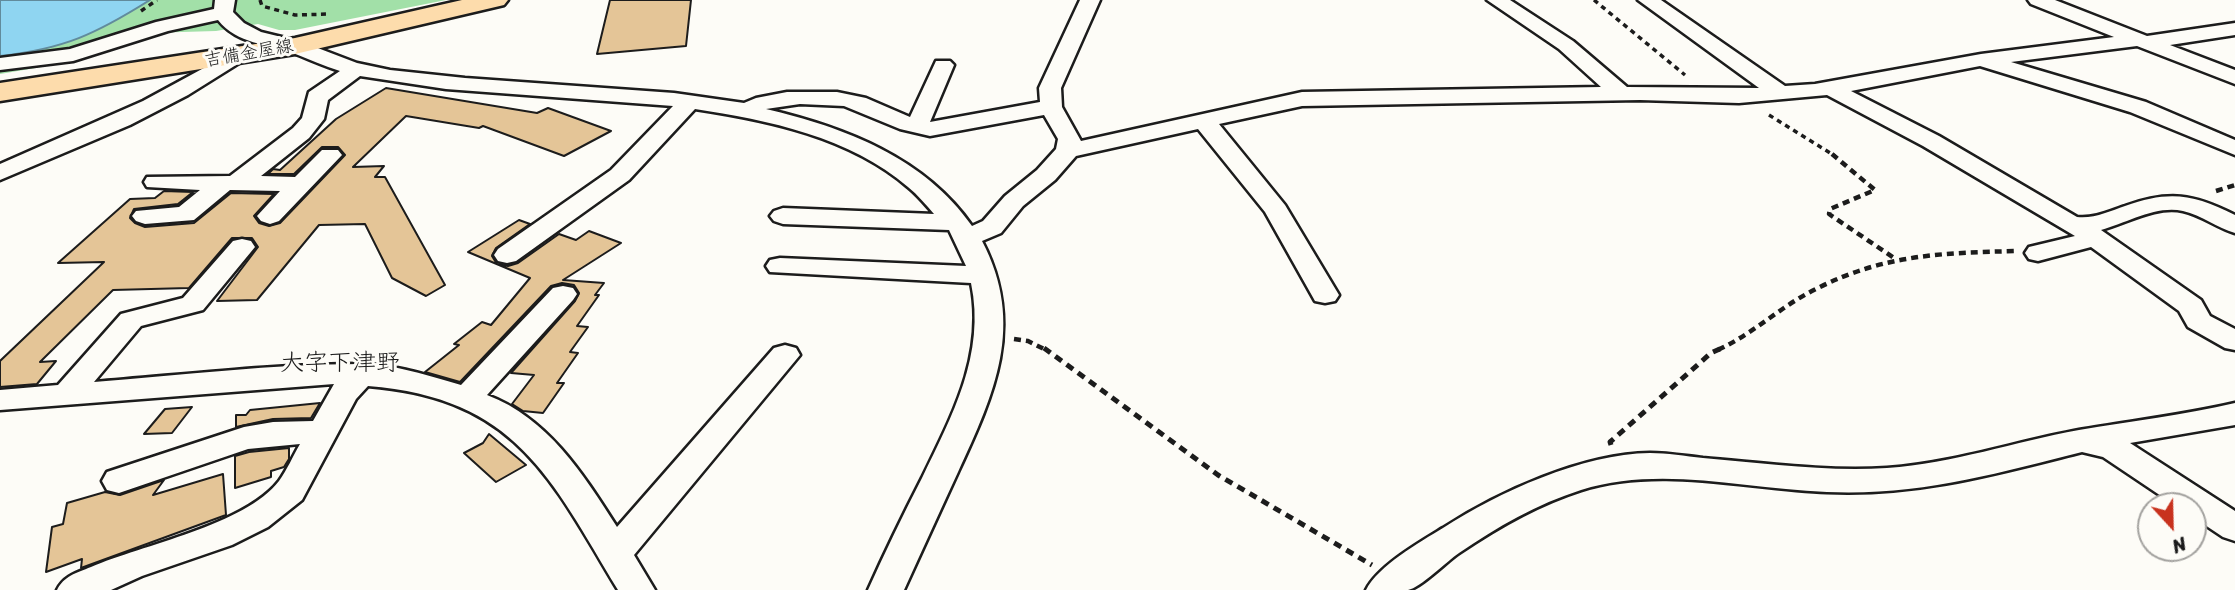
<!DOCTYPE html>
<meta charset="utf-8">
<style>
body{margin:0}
#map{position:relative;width:2235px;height:590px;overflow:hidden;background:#fdfcf7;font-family:Sriracha,sans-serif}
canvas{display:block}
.north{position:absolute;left:2137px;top:492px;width:70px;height:70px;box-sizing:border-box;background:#fdfcf7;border:2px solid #a3a29f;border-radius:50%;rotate:158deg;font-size:19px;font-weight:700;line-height:28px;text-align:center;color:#1c1c1c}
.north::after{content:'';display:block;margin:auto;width:24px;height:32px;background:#c8321e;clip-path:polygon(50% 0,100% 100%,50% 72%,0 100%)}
</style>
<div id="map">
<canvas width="2235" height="590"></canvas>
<div class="north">N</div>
</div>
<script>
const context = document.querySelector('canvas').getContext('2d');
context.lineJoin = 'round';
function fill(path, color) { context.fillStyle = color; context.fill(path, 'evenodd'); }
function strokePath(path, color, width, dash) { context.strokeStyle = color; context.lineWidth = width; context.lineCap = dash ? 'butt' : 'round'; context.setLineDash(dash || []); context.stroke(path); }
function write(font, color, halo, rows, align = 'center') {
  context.font = font + ' Sriracha,"Klee One",sans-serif'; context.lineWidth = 6; context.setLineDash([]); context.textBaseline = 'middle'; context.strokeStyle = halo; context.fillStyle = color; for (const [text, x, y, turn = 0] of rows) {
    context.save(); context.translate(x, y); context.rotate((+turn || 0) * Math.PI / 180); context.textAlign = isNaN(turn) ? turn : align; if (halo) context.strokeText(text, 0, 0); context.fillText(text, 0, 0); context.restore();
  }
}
fill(new Path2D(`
 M0 0H446L295 30H279L258 24 216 31 148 33 59 64 0 74Z`), '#a2e0a8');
const water = new Path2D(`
 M0 0H150C96 34 64 49 0 56Z`);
fill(water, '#8fd5f1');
strokePath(water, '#618b9c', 2);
const building = new Path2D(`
 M610 0H691L686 46 597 54Z
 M386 88 537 113 548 108 611 131 564 156 483 126 479 128 406 116 353 167 384 166 375 177H385L445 285 426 296 392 278 365 224 319 225 257 300 217 301 258 247 252 238H232L189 288 113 290 40 362 56 361 37 384 0 387V361L104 262 58 263 130 199 155 198 164 191 193 192 178 204 134 209 130 218 135 223 145 227 194 223 231 193 274 194 254 216 259 223 269 226 280 223 345 155 338 147H322L294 174H268L273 169 280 170 336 119Z
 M519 220 530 224 496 248 492 256 497 264 508 266 518 263 559 234 576 240 589 231 621 243 563 280 604 283 595 295H599L577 326 588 327 570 352 578 353 557 383H564L543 413 523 411 512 404 534 375 511 373 575 301 579 293 574 285 562 283 551 286 460 382 425 372 459 345 454 344 482 322 491 325 530 278 468 252Z
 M320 403 311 418 273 419 236 427V415H246L250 410Z
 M192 407 172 433 144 434 165 409Z
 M489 434 526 465 496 482 464 453 483 443Z
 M289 448V459L284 467 271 471V477L235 488V456L249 452Z
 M223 474 226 515 81 568 82 559 46 572 52 527 63 524 67 503 105 492 120 495 164 480 153 495Z`);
fill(building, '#e4c597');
strokePath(building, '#1c1c1c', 2);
const minor = new Path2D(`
 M215 0H235L233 12 244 23 261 32 302 42 357 63 390 70 465 78 674 93 744 103 756 98 787 92H837L866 98 910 117 936 61H950L954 65 930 122 1040 102 1039 88 1080 0H1100L1061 88 1062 107 1081 141 1302 92 1601 87 1559 49 1487 0H1510L1573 41 1627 87 1759 88 1638 0H1661L1785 86 1815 84 1981 54 2114 37 2031 4 2028 0H2055L2147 36 2235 23V35L2170 45 2235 70V84L2137 46 2011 62 2146 102 2235 140V155L2130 112 1980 66 1851 91 1939 136 2077 217C2094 219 2110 211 2125 206 2169 190 2194 194 2235 215V233C2217 228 2202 215 2183 211 2156 205 2127 223 2101 230L2201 300 2210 316 2235 329V350L2225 348 2188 327 2179 311 2091 247 2038 261 2029 259 2025 253 2029 247 2075 236 1923 146 1827 95 1739 103 1640 100 1302 106 1219 124 1285 205 1339 295 1335 301 1325 303 1315 301 1265 212 1198 129 1076 156 1055 180 1023 206 1001 233 982 241C1026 325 994 394 958 472 940 511 922 550 904 590H868C885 552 903 515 922 478 952 416 986 354 971 283L770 272 766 266 770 260 780 258 966 266 949 230 783 224 774 221 770 216 774 211 783 208 934 214C926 205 918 195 908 187 850 137 768 120 695 109L629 180 516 261 507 263 498 261 494 255 498 249 611 170 673 106 446 89 360 76 328 100 324 119 309 138 261 176 295 177 322 150H338L342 155 279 221 270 224 261 221 257 216 280 191 230 190 194 220 145 224 136 221 132 216 136 211 179 207 200 190 147 187 144 182 147 177 230 176 293 128 302 118 309 92 340 71C324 66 309 59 293 53 267 43 238 45 218 20L168 31 73 61 0 70V58L70 49 156 22 214 9ZM800 104 844 106 900 129 930 136 1044 115 1058 139 1056 149 1037 170 1005 196 983 221 972 226C925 158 844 127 766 109Z
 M237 50 244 52 247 56 244 60 188 95 130 125 0 180V164L143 101Z
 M242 239 251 241 255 247 203 310 141 326 94 382C183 375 273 364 361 364 394 364 430 376 461 385L553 288 563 286 573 288 577 294 573 300 487 395C548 418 583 474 617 527L774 348 785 345 796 348 800 355 634 555 655 590H618C550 477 516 398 368 386L356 399 302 500 268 527 232 545 142 576 111 590H57C64 576 76 573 91 567 142 545 245 525 279 481 287 470 293 456 300 444L248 449 119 493 107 490 102 481 107 472 244 427 273 422 313 421 334 384 0 410V390L58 385 121 314 183 298 233 241Z
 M2235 403V425L2130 443 2235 511V541L2223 537 2193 517V506H2176L2103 457 2082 452C1995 474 1918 496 1827 492 1745 489 1661 465 1581 490 1537 504 1497 527 1459 553 1447 561 1420 588 1408 590 1395 590 1379 590 1366 590 1378 566 1420 542 1443 528 1499 492 1582 454 1650 453 1667 453 1685 456 1703 458 1763 463 1826 472 1887 468 1954 463 2014 442 2079 430 2131 421 2184 415 2235 403Z`);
const major = new Path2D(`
 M462 0H508L504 5 295 54 0 101V83L295 38Z`);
strokePath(minor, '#1c1c1c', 5);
strokePath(major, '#1c1c1c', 5);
strokePath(new Path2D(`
 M260 0 262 6 295 15 330 14
 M1594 0 1685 75
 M141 11 157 0
 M1769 115 1835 156`), '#1c1c1c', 3.5, [5, 4.5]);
strokePath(new Path2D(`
 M1832 154 1875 190 1830 209 1829 214 1894 258
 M2216 191 2235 185
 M1014 339 1028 341 1046 350
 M1718 350C1756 332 1782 305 1818 288 1886 254 1943 253 2016 251`), '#1c1c1c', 4.5, [7, 5]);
strokePath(new Path2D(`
 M1044 348 1218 475 1372 565
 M1611 445 1610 442 1711 353 1722 348`), '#1c1c1c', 5, [8, 6]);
fill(minor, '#fdfcf7');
fill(major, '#fddcac');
write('18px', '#1c1c1c', '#fdfcf7', [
 ["吉備金屋線",249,54,-10]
]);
write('24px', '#1c1c1c', '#fdfcf7', [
 ["大字下津野",340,364]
]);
</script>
